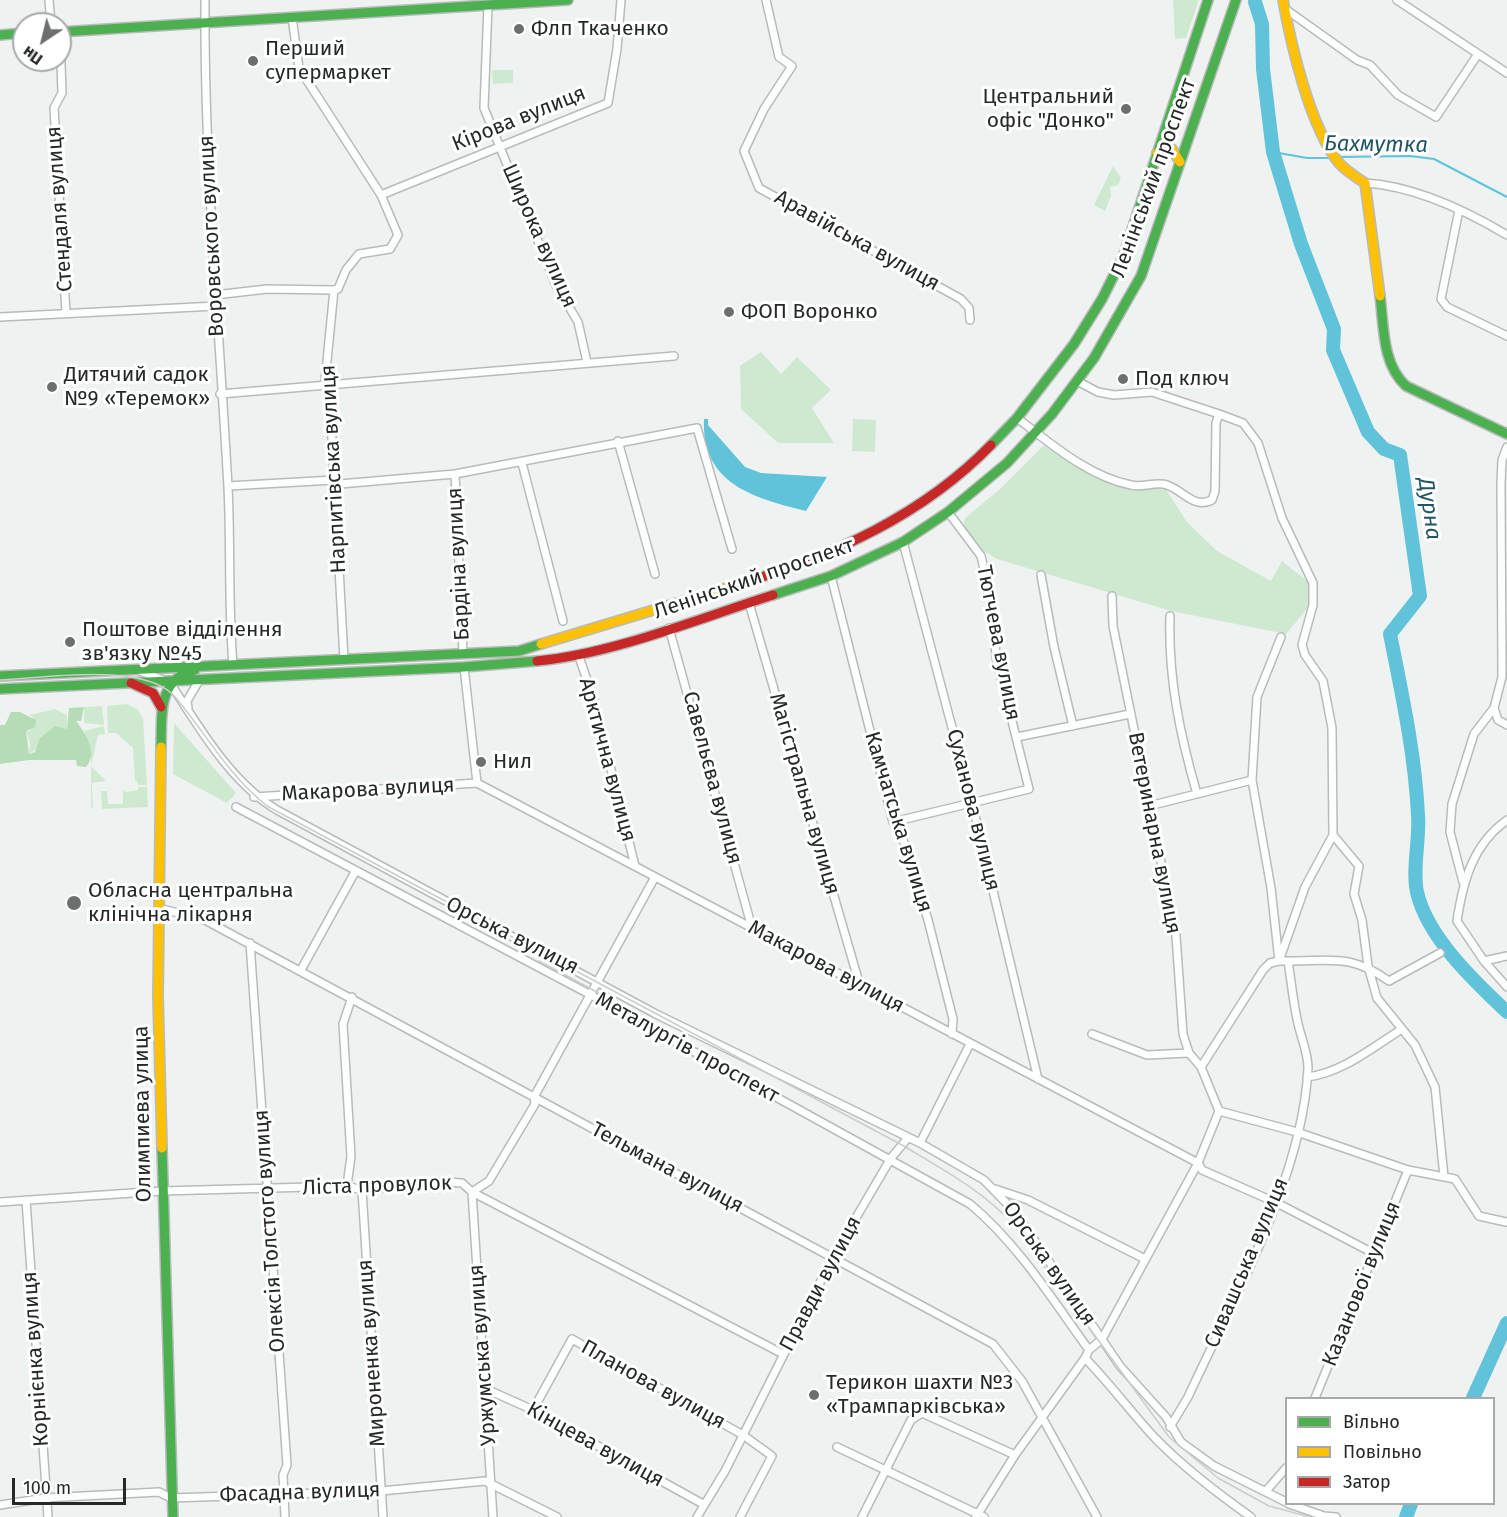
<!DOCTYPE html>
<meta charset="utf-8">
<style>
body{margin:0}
#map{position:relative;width:1507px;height:1517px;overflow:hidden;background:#eef3f2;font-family:"Fira Sans",sans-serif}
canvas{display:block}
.legend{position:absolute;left:1285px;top:1397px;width:210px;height:108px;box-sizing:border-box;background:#fff;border:2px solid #a8a9a9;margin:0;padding:8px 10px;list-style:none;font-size:18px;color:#252928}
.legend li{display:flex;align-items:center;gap:12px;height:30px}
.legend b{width:30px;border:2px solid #a8a9a9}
.north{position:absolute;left:12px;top:12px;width:60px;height:60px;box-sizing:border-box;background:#fff;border:2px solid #a8a9a9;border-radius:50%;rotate:215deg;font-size:16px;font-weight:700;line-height:24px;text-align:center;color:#252928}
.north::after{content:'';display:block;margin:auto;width:21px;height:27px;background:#6b706f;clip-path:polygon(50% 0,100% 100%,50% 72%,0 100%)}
.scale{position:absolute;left:12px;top:1478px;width:114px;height:27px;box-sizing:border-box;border:3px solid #252928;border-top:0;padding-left:8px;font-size:18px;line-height:21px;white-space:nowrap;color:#252928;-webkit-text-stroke:4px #fff;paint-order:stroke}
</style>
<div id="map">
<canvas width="1507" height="1517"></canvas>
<ul class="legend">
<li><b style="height:8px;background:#4caf50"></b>Вільно</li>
<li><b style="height:8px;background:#ffc107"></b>Повільно</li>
<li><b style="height:8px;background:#c62828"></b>Затор</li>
</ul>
<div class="north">Пн</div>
<div class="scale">100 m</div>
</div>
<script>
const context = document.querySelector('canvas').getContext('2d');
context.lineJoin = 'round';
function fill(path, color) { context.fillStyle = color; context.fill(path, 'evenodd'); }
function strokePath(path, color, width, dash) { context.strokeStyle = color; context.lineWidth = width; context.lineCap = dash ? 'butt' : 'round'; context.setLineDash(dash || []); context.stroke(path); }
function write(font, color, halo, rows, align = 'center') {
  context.font = font + ' "Fira Sans",sans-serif'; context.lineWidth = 6; context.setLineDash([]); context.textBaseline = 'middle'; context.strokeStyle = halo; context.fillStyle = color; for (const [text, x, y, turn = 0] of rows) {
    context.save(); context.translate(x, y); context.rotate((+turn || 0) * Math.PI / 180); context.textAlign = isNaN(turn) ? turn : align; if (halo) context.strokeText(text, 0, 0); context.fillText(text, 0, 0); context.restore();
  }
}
fill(new Path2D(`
 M1173 0H1199L1186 38 1175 39Z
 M492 70H513V83L493 84Z
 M1113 166 1121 178 1118 185 1110 187 1111 196 1105 211 1094 205Z
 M761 352 781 374 797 357 831 390 812 408 834 443H778L741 409 740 366Z
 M853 419 876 420 875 452 852 451Z
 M1047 442 1097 477 1132 489 1165 488 1187 522 1217 551 1271 581 1282 561 1311 584V604L1286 634 1171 611 997 559 979 548 963 527 965 518 999 490Z
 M127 704 137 709 143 718 147 785H138L137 781H135L133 748 116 733H108L107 706Z
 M102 706 104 725 84 723V707Z
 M55 709 67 715V729L29 754 30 743 26 731H30L33 717 29 715Z
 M174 723 236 793 227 803 173 774Z
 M104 726 105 734 98 735 91 766 106 781 92 783 93 810 91 806V750L84 731Z
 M138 787H147L148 807 102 809 101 791H107L108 804H123V790L126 792 138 790Z`), '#cfe9d0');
fill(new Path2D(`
 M84 707 81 721H76C85 733 99 752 86 767L77 766 76 760H29L0 764V725H5L11 712H20L36 720 35 727 26 731 29 754 35 752 40 738 55 726 67 729 69 708Z`), '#b4dcb5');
fill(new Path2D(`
 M704 419H708V425L745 467 761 473 827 477 806 511C754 498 701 484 704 419Z`), '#60c3da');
strokePath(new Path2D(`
 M1273 152 1307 158H1331
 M1340 157 1410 156 1434 159 1507 197`), '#60c3da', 2);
strokePath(new Path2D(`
 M1255 2 1262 24 1263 69 1273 152 1301 244 1334 329 1333 350 1368 432 1384 449 1400 455 1420 596 1390 634C1402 694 1415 754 1418 815 1420 838 1412 870 1417 892 1427 937 1475 982 1507 1012
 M1473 1398 1507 1323
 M1406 1517 1411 1504`), '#60c3da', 14);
const street = new Path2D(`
 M49 0 51 24
 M205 0C204 163 219 325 228 487 231 546 228 606 233 665
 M766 0 779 57 792 66 764 109 744 151 759 188 961 299 969 308 970 320
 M1397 0 1507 73
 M488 5 484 108 556 285 578 322 587 362
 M1284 8 1357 60 1370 65 1398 95 1436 117 1478 54
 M292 17 299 68 381 195 398 235 390 249 359 254 346 270 338 289 334 290
 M60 35 62 93 54 108 66 313
 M1365 183C1414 186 1465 210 1507 235
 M381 195 608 103 617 49 621 0
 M1459 210 1441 299 1447 307 1507 336
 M334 290 325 381 329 385 344 659
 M215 295 267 289 334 290
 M0 317 216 306
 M1077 381 1098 392 1114 395 1152 392 1219 414 1243 423 1258 443 1282 518 1313 583V605L1302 645 1305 655 1323 681 1332 728 1333 835 1359 866 1354 894 1362 920 1368 966 1377 998 1415 1045 1435 1087 1444 1177
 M220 394 674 356
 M1017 418C1050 443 1089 477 1131 485 1142 488 1157 481 1167 485 1184 491 1194 509 1212 500L1215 491 1216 423 1219 414
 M618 441 655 574
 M1507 447 1502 460 1501 484 1502 677 1494 708 1498 720 1507 725
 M522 463 563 621
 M455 474 463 654
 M228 486 334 480 340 484 455 474 697 428 732 549
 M903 542 972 803 1038 1079
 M1041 575 1054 647 1073 726
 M831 576 893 822 901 833 928 920 953 1019 952 1034
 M749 603 860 986
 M1170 616C1168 678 1180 735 1197 794
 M669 628 752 928
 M578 654 593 697 635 866
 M464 667 477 783
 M140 671 163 680 174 689C202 732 232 783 277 810L656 1014 920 1143 984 1180 1016 1213 1120 1366 1166 1417 1181 1442 1214 1466 1286 1502
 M188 708 187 701 200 679
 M1017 737 1130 714
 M254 797 477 783 1198 1163 1202 1170 1277 1203 1373 1253
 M1149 806 1252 780
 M236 807 591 995 970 1204C1018 1244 1052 1299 1089 1350
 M1507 820C1473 844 1463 881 1457 921L1484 961 1507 987
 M893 822 1029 789 996 657 993 608 981 556 948 512
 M1463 882 1450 832 1452 804 1474 734 1494 708
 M158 908 203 919 993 1344 1022 1381 1097 1517
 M250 943 287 1465 283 1475 285 1517
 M1288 961C1333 961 1351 954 1389 981L1440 953
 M1484 961 1507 956
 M301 970 355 872
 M1092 1034 1147 1055 1189 1053
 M1201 1067 1263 970 1270 963 1279 961 1305 887 1333 835
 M1307 1077C1342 1073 1373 1047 1402 1029
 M1219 1111 1297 1132 1408 1170 1455 1179 1479 1216 1506 1222
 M920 1143 970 1044
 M347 1186 351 1156 343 1024 352 997
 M995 1189 1028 1200 1145 1259
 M362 1190 383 1517
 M26 1200 48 1517
 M0 1202 162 1191 347 1186 362 1190 446 1182 462 1183 472 1192 783 1354
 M1085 1358C1110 1384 1131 1412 1155 1438 1184 1468 1217 1493 1251 1517
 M486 1389 533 1410 703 1504
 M1315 1398 1408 1170
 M533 1410 572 1339 743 1435 772 1456 740 1517
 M1170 1427 1188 1397C1233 1299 1303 1177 1308 1068 1308 1051 1300 1036 1297 1019 1293 1000 1291 980 1288 961H1279L1271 888 1252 780 1257 697 1281 637
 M837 1447 984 1517
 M1266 1491 1286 1468
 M1289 1504 1324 1516 1336 1517
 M0 1505 45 1498 159 1492 171 1498 381 1491 485 1481 557 1517
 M493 1517 472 1192 489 1181 535 1104 534 1097 655 877
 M697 1517 725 1471 833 1257 891 1158 907 1139
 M862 1517 911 1420 922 1413 1015 1455
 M976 1517 1015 1455 1085 1358 1089 1350 1102 1339 1198 1163 1219 1111 1201 1067 1189 1053 1183 1034 1176 936 1113 626 1112 596`);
const fast = new Path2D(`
 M60 32 568 0
 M0 35 24 33
 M1380 296C1384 327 1382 364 1406 386L1507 434
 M991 445 1017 418 1074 344 1102 299 1123 257 1208 0
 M773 595 831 576 903 542 948 512 1007 463 1052 414 1094 358 1141 276 1236 0
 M0 676 519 651 541 644
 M0 689 464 667 537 661
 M161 747C162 715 157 679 195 670
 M162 1148 173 1517`);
const slow = new Path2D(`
 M1283 0C1291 45 1310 127 1339 163 1346 171 1356 177 1365 183L1380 296
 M1157 153 1172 149 1180 162
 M541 644 743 583
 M161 747 158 996 162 1148`);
const jam = new Path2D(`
 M743 583C834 555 923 515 991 445
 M537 661C613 654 700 618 773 595
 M131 683 153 693 161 707`);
strokePath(street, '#b8bbba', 10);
strokePath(fast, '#b8bbba', 12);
strokePath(slow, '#b8bbba', 12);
strokePath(jam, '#b8bbba', 12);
strokePath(street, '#fcfdfd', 7);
strokePath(fast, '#4caf50', 9);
strokePath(slow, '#ffc107', 9);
strokePath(jam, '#c62828', 9);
strokePath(new Path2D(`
 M0 680C44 678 147 661 176 698 207 735 228 775 267 806L902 1145C942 1169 982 1190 1014 1225L1169 1437 1218 1478 1269 1506 1310 1517
 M539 961 640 1015`), '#cbcccc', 1.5);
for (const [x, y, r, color] of [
 [519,29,6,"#6b706f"],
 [253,61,6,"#6b706f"],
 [1126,109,6,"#6b706f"],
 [729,312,6,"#6b706f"],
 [1123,379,6,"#6b706f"],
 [52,387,6,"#6b706f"],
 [70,642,6,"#6b706f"],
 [481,762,6,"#6b706f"],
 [74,903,8,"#6b706f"],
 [814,1395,6,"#6b706f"]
]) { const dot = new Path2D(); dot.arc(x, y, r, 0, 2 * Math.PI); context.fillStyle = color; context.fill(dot); strokePath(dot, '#fff', 2); }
write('21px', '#252928', '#fff', [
 ["Флп Ткаченко",531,29],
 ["Перший",265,49],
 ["супермаркет",265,73],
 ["Центральний",1114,97,"right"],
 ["офіс \"Донко\"",1114,121,"right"],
 ["ФОП Воронко",741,312],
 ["Дитячий садок",64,375],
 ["№9 «Теремок»",64,399],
 ["Под ключ",1135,379],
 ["Поштове відділення",82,630],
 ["зв'язку №45",82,654],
 ["Нил",493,762],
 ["Обласна центральна",88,891],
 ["клінічна лікарня",88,915],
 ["Терикон шахти №3",826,1383],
 ["«Трампарківська»",826,1407]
], 'left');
write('21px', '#252928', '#fff', [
 ["Кірова вулиця",519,119,-22],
 ["Ленінський проспект",1154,178,-70],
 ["Стендаля вулиця",60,209,-94],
 ["Воровського вулиця",212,236,-93],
 ["Широка вулиця",539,236,66],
 ["Аравійська вулиця",857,241,29],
 ["Нарпитівська вулиця",334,469,-93],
 ["Бардіна вулиця",459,564,-93],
 ["Ленінський проспект",754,579,-19],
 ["Тютчева вулиця",998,643,79],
 ["Арктична вулиця",607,760,75],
 ["Савельєва вулиця",712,778,75],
 ["Макарова вулиця",368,790,-3],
 ["Магістральна вулиця",804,794,74],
 ["Суханова вулиця",973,810,76],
 ["Камчатська вулиця",898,822,73],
 ["Ветеринарна вулиця",1154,833,79],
 ["Орська вулиця",512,936,27],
 ["Макарова вулиця",826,967,28],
 ["Металургів проспект",687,1048,29],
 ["Олимпиева улица",143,1114,-91],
 ["Тельмана вулиця",667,1168,28],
 ["Ліста провулок",377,1186,-2],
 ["Олексія Толстого вулиця",270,1231,-94],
 ["Сивашська вулиця",1247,1263,-67],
 ["Орська вулиця",1049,1264,55],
 ["Правди вулиця",821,1284,-62],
 ["Казанової вулиця",1362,1284,-68],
 ["Мироненка вулиця",372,1353,-94],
 ["Уржумська вулиця",483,1355,-94],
 ["Корнієнка вулиця",36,1359,-94],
 ["Планова вулиця",653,1385,29],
 ["Кінцева вулиця",595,1445,29],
 ["Фасадна вулиця",300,1493,-2]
]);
write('italic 22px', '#205563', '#fff', [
 ["Бахмутка",1376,145,1],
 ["Дурна",1429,509,82]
]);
</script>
